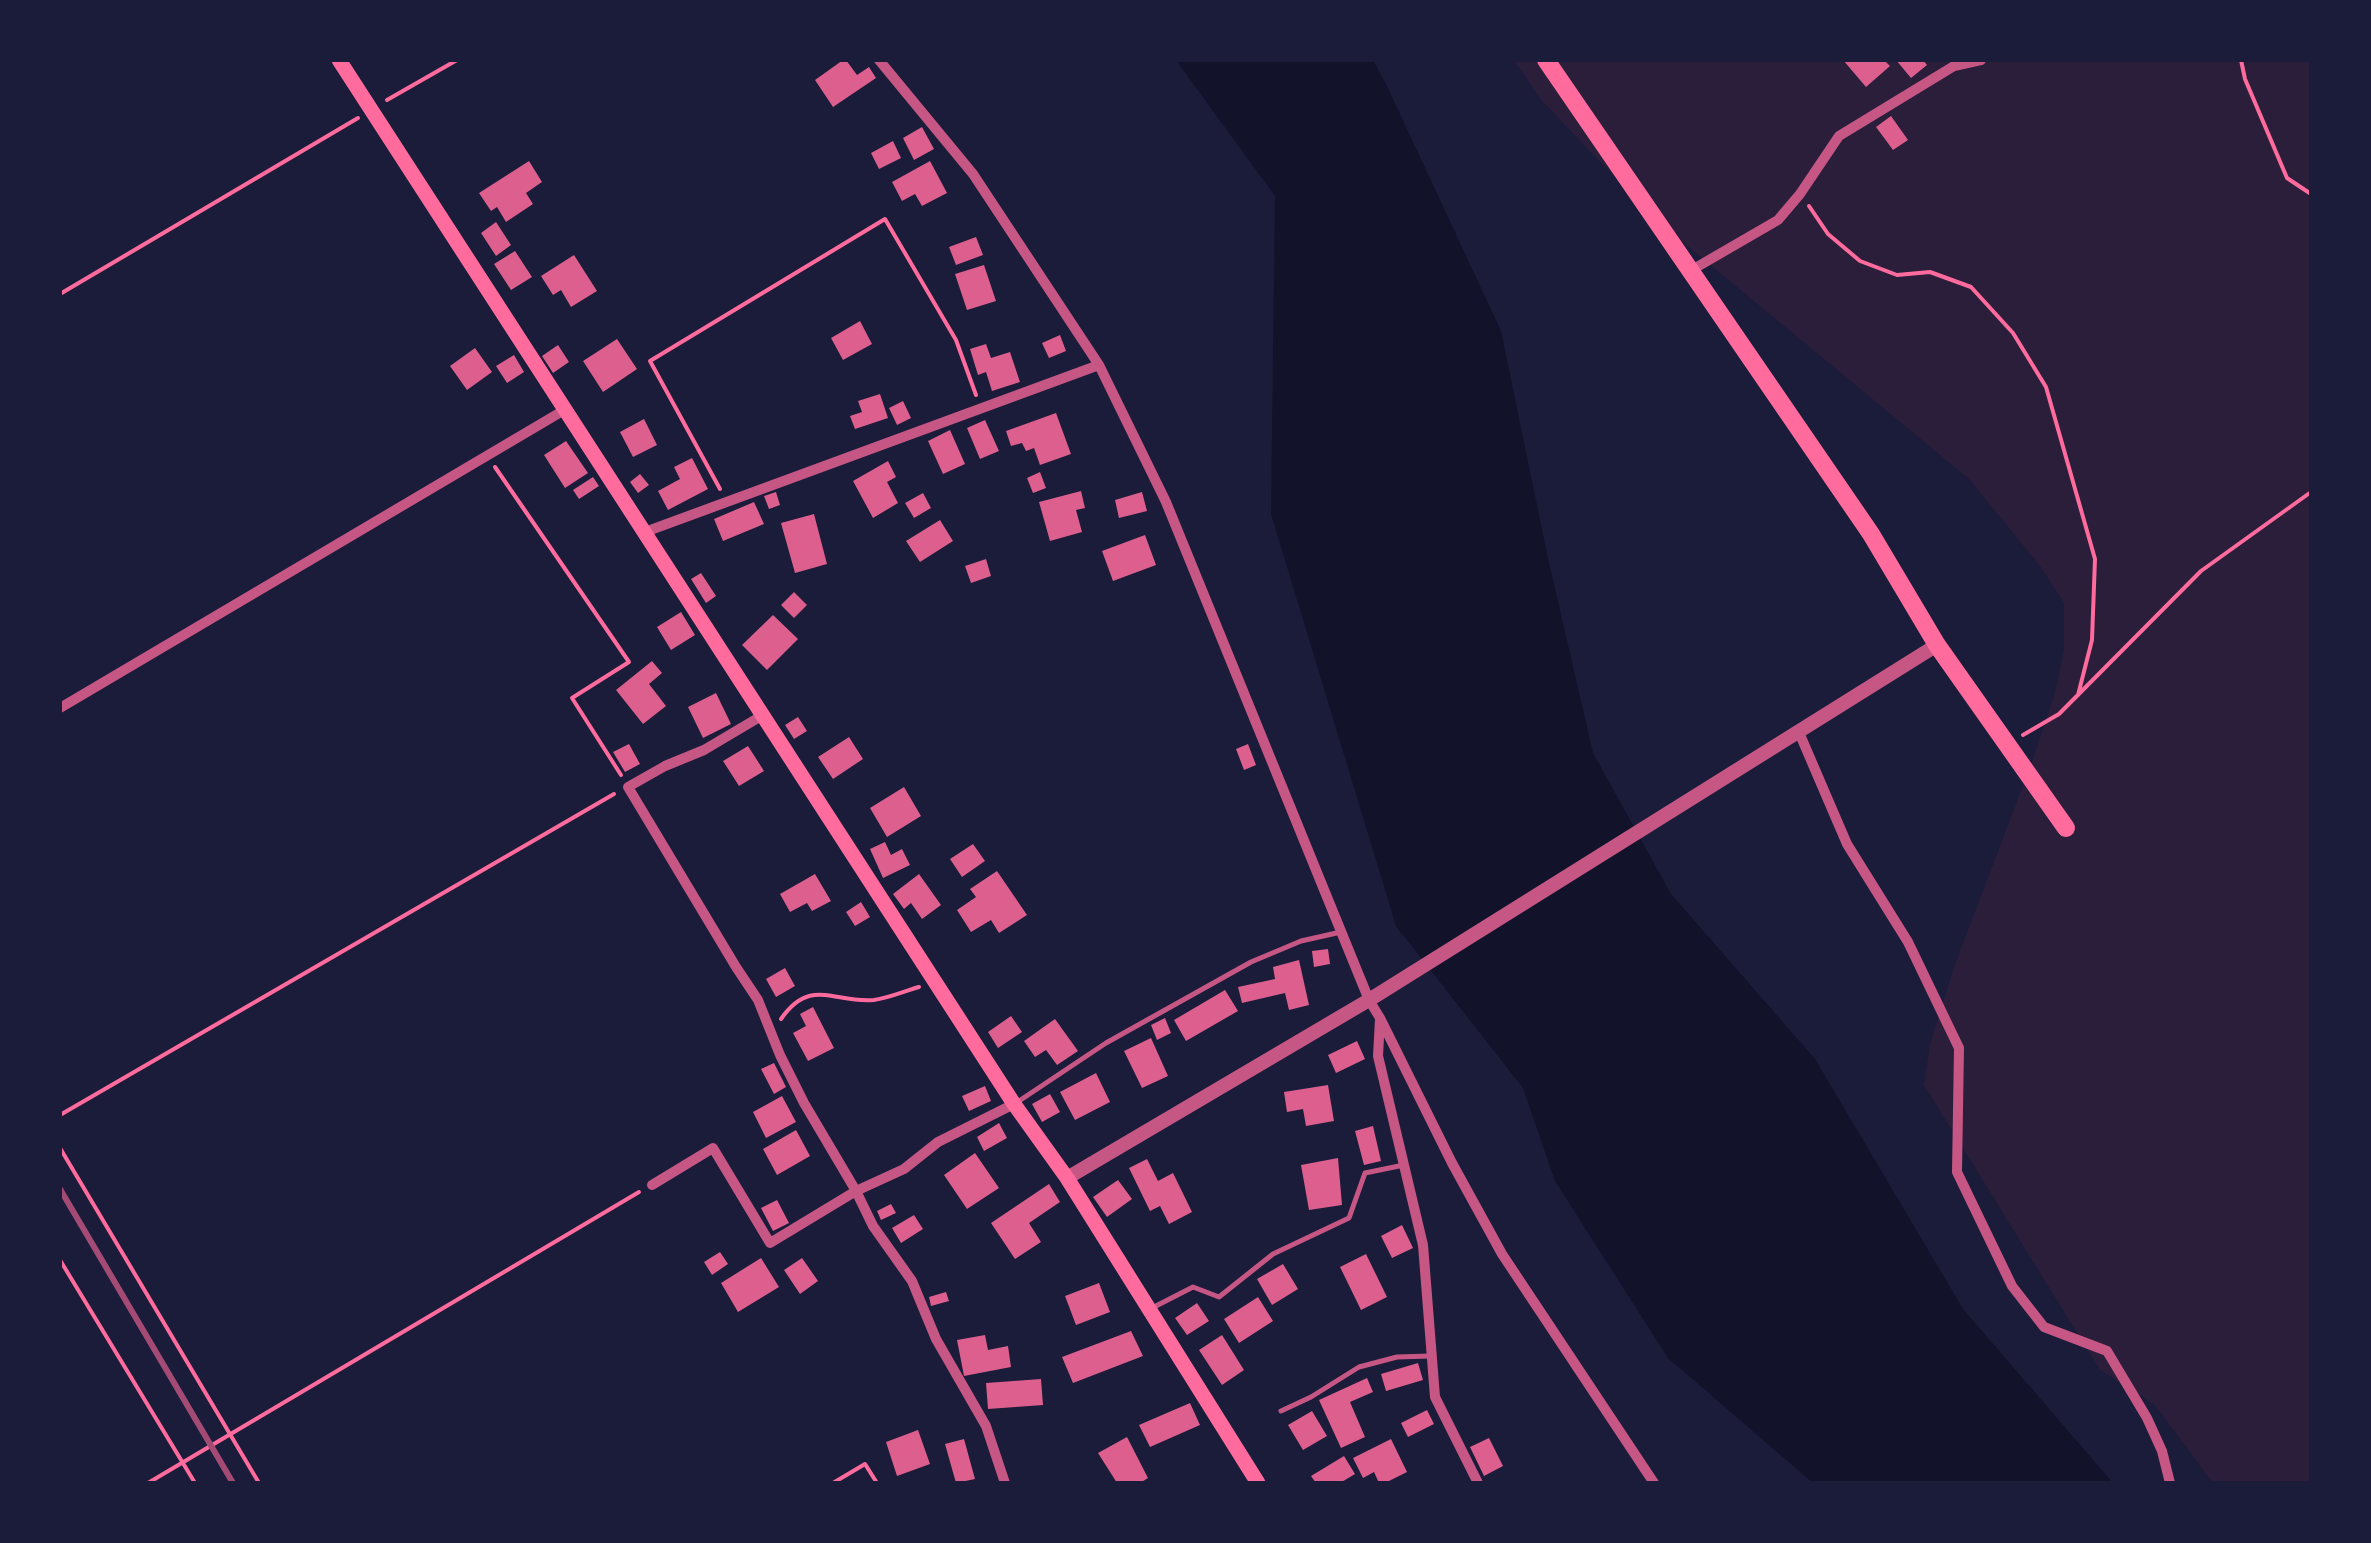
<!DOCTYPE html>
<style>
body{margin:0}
#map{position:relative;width:2371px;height:1543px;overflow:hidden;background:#1b1b3a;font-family:Arial,sans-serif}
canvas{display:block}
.frame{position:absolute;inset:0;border:62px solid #1b1b3a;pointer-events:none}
</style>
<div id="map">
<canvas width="2371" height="1543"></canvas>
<div class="frame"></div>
</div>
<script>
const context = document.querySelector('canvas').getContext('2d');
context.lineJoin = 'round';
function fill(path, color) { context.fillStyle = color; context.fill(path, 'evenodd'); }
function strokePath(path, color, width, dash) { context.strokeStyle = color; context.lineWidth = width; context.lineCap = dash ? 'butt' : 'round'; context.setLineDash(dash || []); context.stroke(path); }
fill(new Path2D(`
 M1514 60H2311V1483H2213L2154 1404 2100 1370 1924 1085 1930 1044 1954 967 2033 759 2055 693 2064 649V603L2040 566 1969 479 1656 220 1541 100Z`), '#2a1e3b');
fill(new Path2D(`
 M1176 60H1373L1386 84 1501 331 1547 554 1593 753 1671 894 1815 1059 1963 1309 2113 1483H1813L1668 1358 1555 1181 1523 1088 1396 926 1271 514 1275 196Z`), '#12122b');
fill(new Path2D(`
 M843 60H846L857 75 869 67 876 78 833 107 815 80Z
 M1843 60H1884L1890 66 1866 87Z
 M1896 60H1923L1927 65 1911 78Z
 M1891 116 1908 140 1893 150 1876 127Z
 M922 127 934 149 914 160 903 138Z
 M893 141 901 158 879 169 871 153Z
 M529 161 542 182 526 193 533 204 506 222 497 207 491 211 479 193Z
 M930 161 947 193 922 206 915 194 902 201 892 182Z
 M496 222 511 245 496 256 481 233Z
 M976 237 983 255 956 265 949 247Z
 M515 251 532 277 511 290 494 264Z
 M574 255 597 291 571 307 561 290 553 295 541 276Z
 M984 265 996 301 967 310 955 274Z
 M860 321 872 344 843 360 831 338Z
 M1060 335 1066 351 1049 358 1042 343Z
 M617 339 637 369 603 392 583 361Z
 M986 344 991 358 1010 352 1020 382 992 391 986 372 978 375 970 349Z
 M558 345 569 362 553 373 542 356Z
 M475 348 492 372 467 390 450 366Z
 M514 355 524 372 507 383 496 366Z
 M880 394 888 418 855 429 850 416 862 412 858 401Z
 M903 401 911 418 897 425 889 408Z
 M1056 413 1071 454 1040 465 1034 448 1026 451 1022 443 1011 446 1006 431Z
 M644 419 657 445 633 457 620 432Z
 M985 420 999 451 980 459 967 428Z
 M950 430 965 464 943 474 928 441Z
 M566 441 588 473 565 488 544 455Z
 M692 458 708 489 668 510 658 491 680 479 674 467Z
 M888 461 896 477 887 482 898 503 873 518 853 481Z
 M1040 472 1046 488 1033 493 1027 478Z
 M640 474 649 485 638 493 630 482Z
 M593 477 599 486 579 499 573 490Z
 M1081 491 1085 508 1076 510 1082 532 1050 541 1039 502Z
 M776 492 780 505 769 509 764 496Z
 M1142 492 1147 511 1119 518 1115 500Z
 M923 493 931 508 914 518 905 503Z
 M754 502 764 524 723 541 714 519Z
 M814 514 827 564 795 573 781 523Z
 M940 520 953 541 920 562 906 541Z
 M1145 535 1156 565 1113 581 1102 551Z
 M986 559 991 576 971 583 965 566Z
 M701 573 716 596 706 603 691 579Z
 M794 592 807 605 794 618 781 605Z
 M681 612 695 635 671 650 657 627Z
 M773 615 798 639 767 670 742 645Z
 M652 661 662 673 649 684 666 706 643 724 616 690Z
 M716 693 731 724 703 738 688 707Z
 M798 717 807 731 794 739 785 725Z
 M849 737 863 759 833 779 818 757Z
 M629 744 640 764 625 772 613 752Z
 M1248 744 1256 765 1244 770 1236 749Z
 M748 746 764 771 739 786 723 761Z
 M904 787 921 816 887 837 870 808Z
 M885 842 891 855 902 849 910 865 883 878 870 849Z
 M973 844 985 861 962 877 950 859Z
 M997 871 1027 915 999 933 991 920 971 932 957 910 976 897 970 889Z
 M815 874 831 901 812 911 807 903 790 912 780 894Z
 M919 874 941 905 922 919 911 903 904 909 893 894Z
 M861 902 870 917 855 926 846 912Z
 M1328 949 1330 964 1314 967 1312 951Z
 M1299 960 1309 1005 1289 1010 1285 993 1242 1003 1238 987 1275 979 1273 967Z
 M785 968 795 986 776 997 766 979Z
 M1225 990 1238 1011 1186 1041 1174 1020Z
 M813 1007 834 1048 808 1061 793 1033 806 1026 800 1014Z
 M1011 1016 1022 1032 998 1048 988 1032Z
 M1165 1018 1171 1033 1157 1040 1151 1025Z
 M1055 1019 1078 1051 1057 1065 1046 1050 1035 1057 1024 1041Z
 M1151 1038 1168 1076 1142 1088 1124 1051Z
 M1357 1041 1365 1059 1336 1073 1328 1055Z
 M774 1063 786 1087 774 1094 761 1069Z
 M1096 1073 1110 1102 1075 1120 1060 1092Z
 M1328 1085 1334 1121 1306 1126 1303 1109 1287 1112 1284 1092Z
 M985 1086 991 1101 969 1111 962 1096Z
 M1050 1094 1060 1112 1042 1122 1032 1104Z
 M782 1096 796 1122 766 1138 753 1112Z
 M999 1123 1007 1138 984 1151 977 1137Z
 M1373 1126 1381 1161 1364 1165 1355 1131Z
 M796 1130 810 1156 777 1175 763 1149Z
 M975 1153 999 1188 967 1209 944 1175Z
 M1338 1158 1342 1205 1309 1210 1301 1165Z
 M1147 1159 1158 1181 1173 1173 1192 1212 1169 1224 1160 1206 1150 1211 1129 1168Z
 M1118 1180 1132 1199 1107 1217 1093 1197Z
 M1049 1184 1060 1202 1029 1223 1041 1242 1015 1259 991 1223Z
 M777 1200 789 1223 773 1231 761 1208Z
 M891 1204 896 1213 881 1220 877 1211Z
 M914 1215 923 1229 901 1243 892 1228Z
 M1402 1225 1413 1248 1392 1258 1381 1236Z
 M720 1252 728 1264 712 1275 704 1262Z
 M1366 1254 1387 1297 1361 1310 1340 1267Z
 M761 1258 779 1287 738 1312 721 1283Z
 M802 1258 818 1281 800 1294 784 1270Z
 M1283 1264 1298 1289 1272 1305 1257 1279Z
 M1099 1283 1110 1312 1076 1325 1065 1296Z
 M946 1292 949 1301 931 1306 929 1297Z
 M1258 1297 1273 1321 1239 1343 1224 1319Z
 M1197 1303 1209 1321 1187 1335 1175 1318Z
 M1131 1331 1143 1356 1073 1383 1062 1357Z
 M985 1335 988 1350 1008 1346 1011 1367 964 1376 957 1340Z
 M1222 1335 1244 1370 1222 1385 1199 1350Z
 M1418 1363 1423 1380 1386 1391 1381 1374Z
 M1367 1378 1373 1392 1350 1402 1365 1437 1341 1448 1319 1400Z
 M1041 1379 1043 1405 988 1409 986 1383Z
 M1190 1403 1200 1425 1150 1447 1139 1425Z
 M1427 1410 1434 1424 1408 1437 1401 1423Z
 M1312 1411 1327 1436 1303 1450 1288 1425Z
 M918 1430 930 1464 897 1476 886 1442Z
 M1127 1437 1148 1478 1140 1483H1117L1098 1453Z
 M1489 1438 1503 1466 1484 1476 1470 1447Z
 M964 1439 975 1479 956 1483 945 1444Z
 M1391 1439 1407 1472 1385 1483H1379L1374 1472 1363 1478 1353 1458Z
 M1344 1456 1355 1474 1340 1483H1316L1311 1476Z`), '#dd5f8e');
strokePath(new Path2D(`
 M2241 60 2245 79 2287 178 2311 194
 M387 100 457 60
 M1809 206 1828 234 1860 261 1897 275 1930 272 1971 287 2013 333 2046 387 2095 559 2092 640 2078 695
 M60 294 358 118
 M495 467 629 662 572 698 621 775
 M720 489 650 361 885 219 956 340 976 395
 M2023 735 2059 714 2201 571 2311 492
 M781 1019C811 976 835 1004 874 1000 889 998 905 991 919 987
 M60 1115 614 794
 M60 1148 259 1483
 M60 1260 195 1483
 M148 1483 639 1192
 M833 1483 865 1464 877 1483`), '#ff6b9d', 4);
strokePath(new Path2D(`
 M1016 1103 1106 1043 1251 962 1301 941 1341 932
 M1152 1308 1193 1287 1219 1297 1273 1254 1349 1218 1365 1173 1404 1165
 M1281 1411 1311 1397 1359 1367 1397 1357 1430 1356`), '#c65784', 5);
strokePath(new Path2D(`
 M879 60 973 174 1099 365 1166 502 1369 1000 1380 1018 1452 1163 1502 1254 1654 1483
 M1690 271 1778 220 1800 194 1839 136 1954 66 1981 60
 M645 532 1099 365
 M60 708 566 409
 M763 715 704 750 665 766 628 787 736 967 758 1000 780 1055 804 1103 856 1191 873 1226 912 1281 936 1339 986 1426 1005 1483
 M1798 730 1847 844 1908 942 1959 1048 1957 1172 2012 1286 2044 1327 2107 1351 2147 1418 2162 1451 2170 1483
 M1380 1019 1378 1056 1423 1245 1435 1397 1478 1483
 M652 1185 713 1148 770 1243 856 1191 904 1169 938 1142 1014 1104`), '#c65784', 10);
strokePath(new Path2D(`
 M1067 1178 1369 1000 1937 645`), '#c65784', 14);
strokePath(new Path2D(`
 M339 60 1014 1104 1067 1178 1258 1483`), '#ff6b9d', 15);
strokePath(new Path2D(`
 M1546 60 1871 534 1937 645 2066 828`), '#ff6b9d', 18);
strokePath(new Path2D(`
 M60 1189 233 1483`), '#a44b75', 6);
</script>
